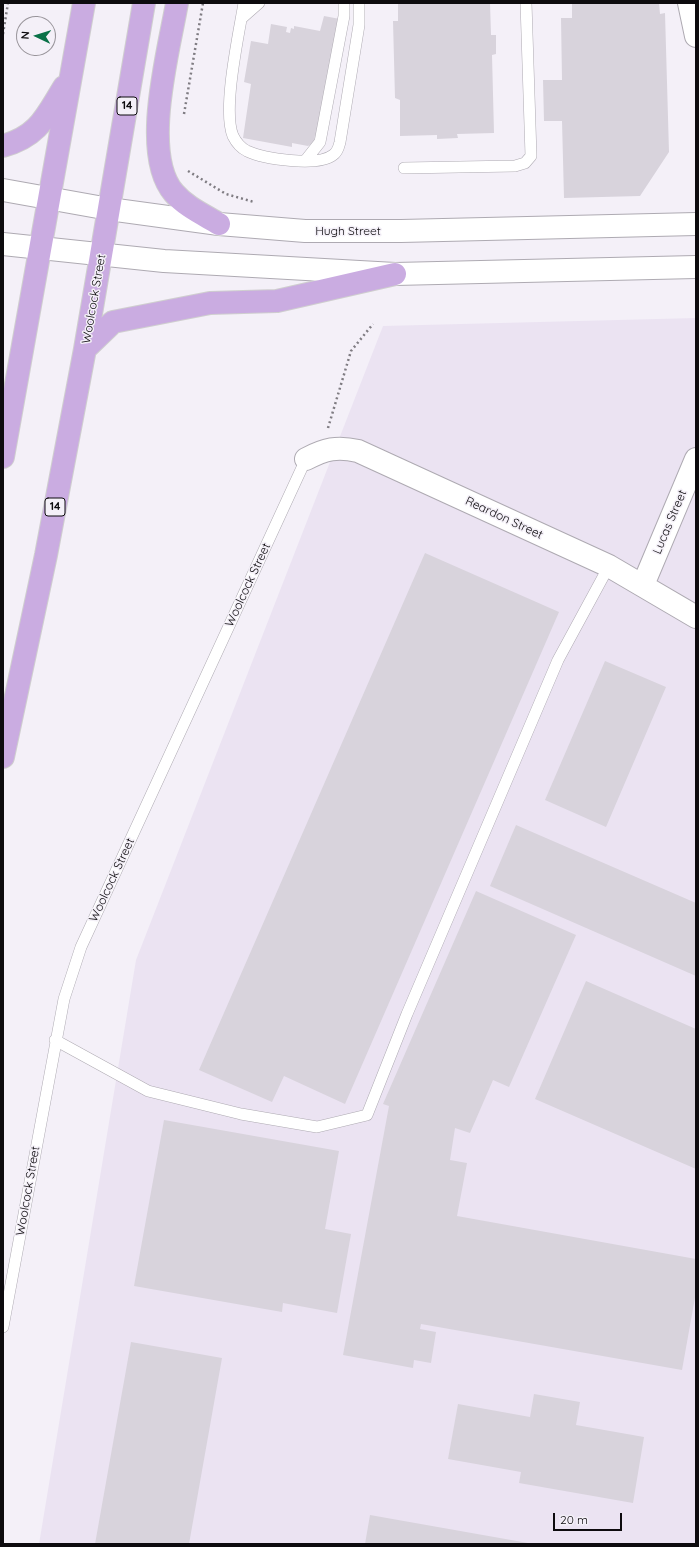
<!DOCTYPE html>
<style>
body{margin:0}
#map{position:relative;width:699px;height:1547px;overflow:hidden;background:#f4f0f8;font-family:Quicksand,sans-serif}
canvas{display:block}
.frame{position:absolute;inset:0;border:4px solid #0d0b0e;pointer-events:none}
.north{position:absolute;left:16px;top:16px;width:40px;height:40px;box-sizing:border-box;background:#f4f0f8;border:1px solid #98949a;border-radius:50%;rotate:274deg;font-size:11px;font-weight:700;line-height:16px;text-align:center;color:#0d0b0e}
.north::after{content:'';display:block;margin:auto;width:14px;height:18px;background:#0a7148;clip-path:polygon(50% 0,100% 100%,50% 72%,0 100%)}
.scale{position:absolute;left:553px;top:1513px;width:69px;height:18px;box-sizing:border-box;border:2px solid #0d0b0e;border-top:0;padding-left:5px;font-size:12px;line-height:14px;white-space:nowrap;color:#0d0b0e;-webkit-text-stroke:3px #f4f0f8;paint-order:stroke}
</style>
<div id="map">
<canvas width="699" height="1547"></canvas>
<div class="frame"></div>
<div class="north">N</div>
<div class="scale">20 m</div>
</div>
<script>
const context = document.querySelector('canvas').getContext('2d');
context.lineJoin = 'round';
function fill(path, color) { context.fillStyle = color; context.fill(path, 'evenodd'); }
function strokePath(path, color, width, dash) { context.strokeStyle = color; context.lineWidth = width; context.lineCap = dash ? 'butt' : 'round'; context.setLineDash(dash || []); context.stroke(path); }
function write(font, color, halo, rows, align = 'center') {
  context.font = font + ' Quicksand,sans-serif'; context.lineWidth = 3; context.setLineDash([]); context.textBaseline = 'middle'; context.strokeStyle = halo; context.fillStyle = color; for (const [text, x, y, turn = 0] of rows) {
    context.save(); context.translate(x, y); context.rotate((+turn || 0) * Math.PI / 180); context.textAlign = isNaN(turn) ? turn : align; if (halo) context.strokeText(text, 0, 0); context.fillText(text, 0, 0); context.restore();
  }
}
fill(new Path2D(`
 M696 318V1544H39L136 960 383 326Z`), '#ebe3f2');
fill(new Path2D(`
 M398 3H490L491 35H496V54L492 55 494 133 457 134 458 138 437 139V135L400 136V100L395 98 393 21H398Z
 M572 3H659L660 14 665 13 669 152 640 196 564 198 562 121H544L543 80H562L561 18H572Z
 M324 16 340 19 326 138 315 136 314 142 308 146 292 143V147L243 138 251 84 244 82 251 41 268 44 271 24 287 27 286 32 290 33 291 28 294 29V26L320 31Z
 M425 553 559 612 345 1104 284 1076 272 1102 199 1070Z
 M605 661 666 687 606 827 545 800Z
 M516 825 696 903V976L490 886Z
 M476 891 576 935 509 1087 493 1080 470 1133 455 1128 450 1160 467 1163 457 1216 696 1259V1292L682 1370 421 1324 420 1329 436 1332 431 1363 414 1360 413 1368 343 1355 389 1106 383 1104Z
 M586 981 696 1029V1169L535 1099Z
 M164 1120 339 1151 325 1229 351 1234 337 1313 283 1303 282 1312 134 1286Z
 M131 1342 222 1358 189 1544H95Z
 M534 1394 580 1402 576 1425 644 1437 633 1503 519 1483 521 1472 448 1459 458 1404 530 1417Z
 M370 1515 528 1543V1544H365Z`), '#d8d3dc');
const service = new Path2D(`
 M244 3C239 33 222 110 233 136 236 142 241 148 247 151 264 159 318 167 333 155 338 152 339 146 340 142L359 25V3
 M242 18 259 3
 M305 161 320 142 344 16V3
 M404 168 515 166 525 163 531 156 526 3
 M55 1040 148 1091 241 1114 317 1127 367 1115 407 1014 558 660 609 566
 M3 1327 64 999 81 947 306 459`);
const minor = new Path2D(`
 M689 3 696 36
 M306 459C325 449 337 446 358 451L609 566 696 617
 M643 585 696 459`);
const secondary = new Path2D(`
 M3 190 109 209 219 224 305 231H401L696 224
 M3 244 164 261 395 274 696 267`);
const primary = new Path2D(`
 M177 3C169 50 140 154 174 193 186 207 204 215 219 224
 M3 146C39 136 46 116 64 87
 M85 349 113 322 210 303 277 301 395 274
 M3 457 84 3
 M3 757 46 555 85 349 144 3`);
strokePath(service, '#aeaab2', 12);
strokePath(minor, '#aeaab2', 24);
strokePath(secondary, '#aeaab2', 24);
strokePath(primary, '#cfcecf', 24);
strokePath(new Path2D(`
 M3 34 8 3
 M184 114 203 3
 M188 171 226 194 254 202
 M328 428 351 351 373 324`), '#7f7c82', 2.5, [2, 3]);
strokePath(service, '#fff', 11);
strokePath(minor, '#fff', 22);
strokePath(secondary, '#fff', 22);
strokePath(primary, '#caace1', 22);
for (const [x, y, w] of [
 [127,106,20],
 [55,507,20]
]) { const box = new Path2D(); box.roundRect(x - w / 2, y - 9, w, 18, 3); context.fillStyle = '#f4f0f8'; context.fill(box); strokePath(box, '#0d0b0e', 1); }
write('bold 11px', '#0d0b0e', null, [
 ["14",127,106],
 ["14",55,507]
]);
write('12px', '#0d0b0e', '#f4f0f8', [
 ["Hugh Street",348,231],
 ["Woolcock Street",94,299,-80],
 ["Reardon Street",504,518,25],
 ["Lucas Street",670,522,-67],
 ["Woolcock Street",248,585,-65],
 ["Woolcock Street",112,880,-65],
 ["Woolcock Street",28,1191,-80]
]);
</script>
